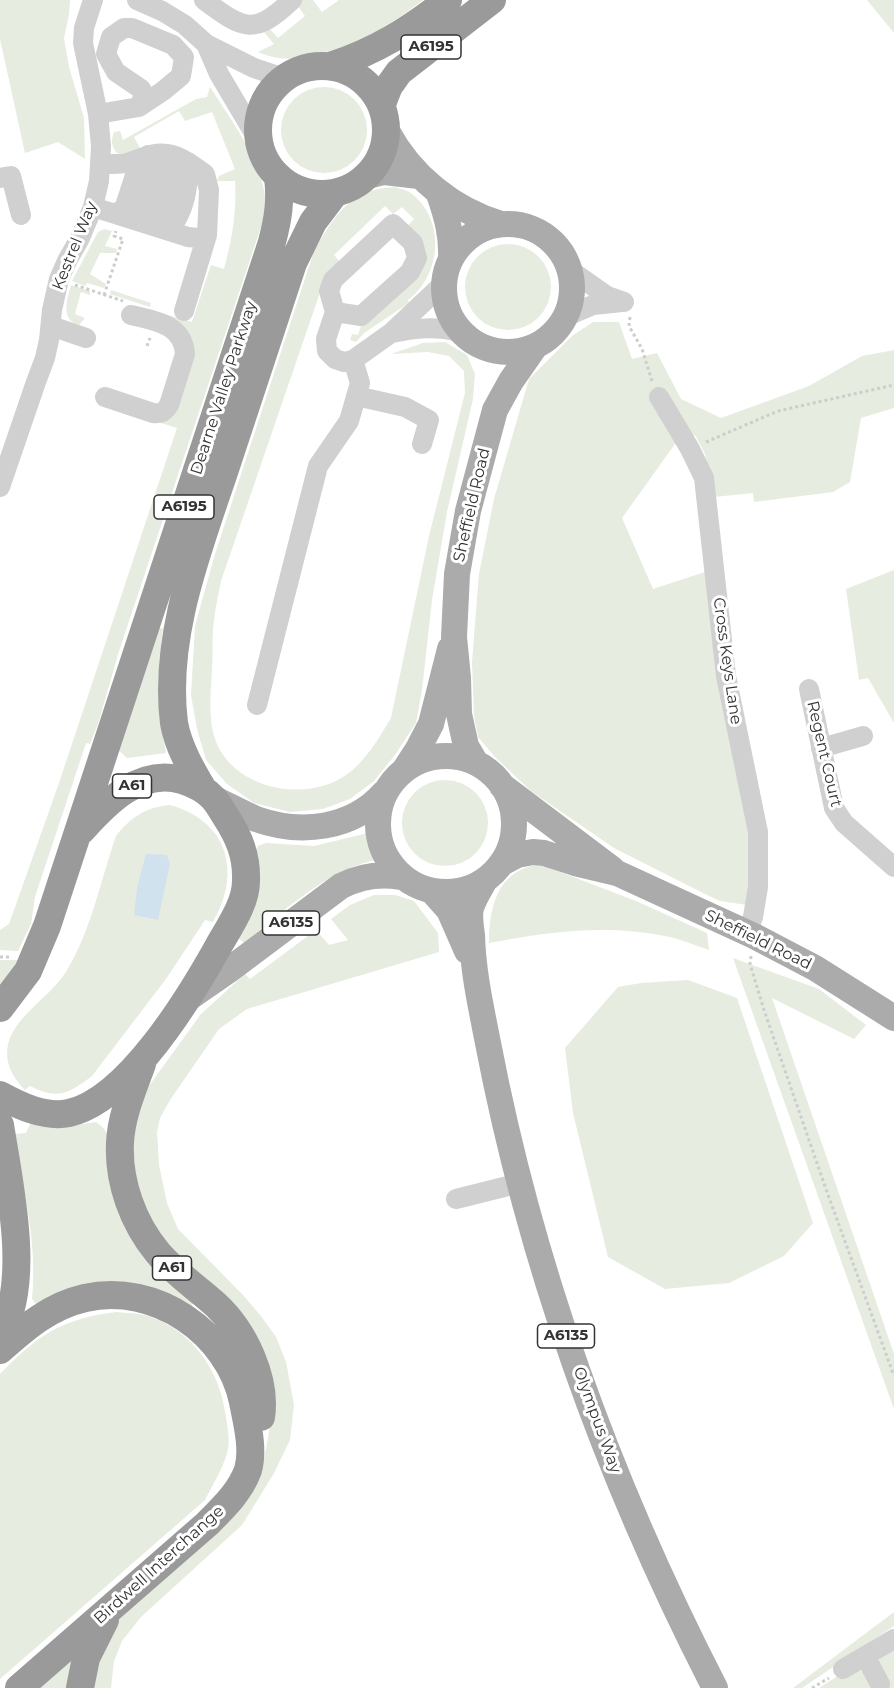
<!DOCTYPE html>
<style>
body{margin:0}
canvas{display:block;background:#fff}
</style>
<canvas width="894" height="1688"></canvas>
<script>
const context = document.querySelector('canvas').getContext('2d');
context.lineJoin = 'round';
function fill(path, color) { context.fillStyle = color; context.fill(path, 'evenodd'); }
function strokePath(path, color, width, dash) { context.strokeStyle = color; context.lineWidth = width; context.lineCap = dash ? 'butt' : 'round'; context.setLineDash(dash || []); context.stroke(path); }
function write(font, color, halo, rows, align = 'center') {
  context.font = font + ' Montserrat,sans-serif'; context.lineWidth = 6; context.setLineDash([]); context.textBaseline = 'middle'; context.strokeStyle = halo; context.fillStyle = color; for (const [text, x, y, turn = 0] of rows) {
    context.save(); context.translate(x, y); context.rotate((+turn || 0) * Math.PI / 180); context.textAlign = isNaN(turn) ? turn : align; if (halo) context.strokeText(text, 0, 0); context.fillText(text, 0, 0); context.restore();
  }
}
fill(new Path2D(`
 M0 0H70L69 15 64 38 69 67 84 118 85 159 58 142 25 153 0 39Z
 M300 0H313L322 12 339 0H423C381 32 312 76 258 52L274 44 264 32 269 28 278 38 305 16 297 5Z
 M867 0H894V33Z
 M210 87C233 123 268 169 266 212L119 651 98 724 90 744 86 743 35 897 31 924 18 951 0 950V930L9 924 58 786 177 428 158 422 191 351 161 318V313L192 322 211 265 224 269C232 240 237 211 235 181H217L219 176 235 169 212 112 185 121 179 111 134 137 140 148 126 158 123 154 117 153C111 146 111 141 114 132L120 131 123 140 196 99 207 97Z
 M281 130a43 43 0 1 1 86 0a43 43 0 1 1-86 0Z
 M395 187C400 189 408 190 412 194 446 221 441 276 408 300L409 303 364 333 356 342 350 340 352 334 358 335 362 323 411 280 406 228 414 219 402 207 393 214 385 206 334 255 341 263 326 275 221 581C218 597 214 614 213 631 212 643 213 655 212 668 211 690 208 715 214 736 230 789 304 804 346 775 365 762 379 738 391 718L429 536 465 393 464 371 449 356 428 352 391 354 423 343 445 342 467 355 475 374 473 399 447 512 432 600 422 690 416 723 395 755 374 781 350 799 323 809 290 812 254 803 227 784 206 760 197 729 191 695 195 626 215 554 314 251C335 215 350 189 395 187Z
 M104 229 112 231 105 246 117 249 116 253H100L90 274 106 284 104 288 87 283 85 286 72 281 98 232Z
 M465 287a43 43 0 1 1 86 0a43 43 0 1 1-86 0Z
 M71 285 90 291V295L81 292 75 314 85 318 79 325C60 320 67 299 71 285Z
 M111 290 151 303 150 307 110 294Z
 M593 322H619L632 359 657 353 681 399 721 418 809 386 862 356 894 350V408L861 418 850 482 833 492 754 502 753 493 714 497 705 454 695 435 675 444 622 518 653 589 708 571 748 824 751 866 747 905 720 901 705 894 614 848 531 791 495 757 478 737 474 716 472 662 479 574 494 499 529 379 572 336Z
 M894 570V723L868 678 859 680 846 589Z
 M156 626 163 629C156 675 158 708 166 753L127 758 117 749Z
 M402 823a43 43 0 1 1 86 0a43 43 0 1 1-86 0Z
 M170 805C228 821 242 872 213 922L205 920 166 979 92 1076C68 1094 58 1100 30 1086L25 1090C12 1077 3 1060 9 1041 19 1012 52 996 67 970 91 931 101 879 116 836 131 817 146 807 170 805Z
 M368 833C374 839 378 854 374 860 323 873 284 911 244 943L236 936 254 853 258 846 266 843 314 846Z
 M536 865 547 867 636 901 707 933 709 950C695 945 680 939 665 936 606 924 547 932 489 943 489 908 497 872 536 865Z
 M374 895H395L414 901 438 933 439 952 247 1009 219 1029 170 1100 160 1118 157 1132 159 1165 167 1203 178 1229 242 1294 261 1316 276 1337 286 1362 294 1405 290 1440 273 1475 242 1525 141 1617 122 1641 114 1661 111 1688H87L102 1638 262 1466C269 1440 272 1417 270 1390L159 1238 135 1184 133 1125 146 1090 201 1014 245 974 250 979 316 930 329 945 348 940 331 919 350 905Z
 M733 958 819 989 866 1025 854 1039 772 998 894 1354V1409Z
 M0 960H23L0 988Z
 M688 980 737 998 813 1223 784 1256 729 1283 665 1289 608 1257 573 1113 565 1048 618 987 641 983Z
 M31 1122 70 1126 96 1122C106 1129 109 1134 108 1145L196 1300 190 1308 36 1304 32 1299C38 1243 23 1189 14 1134L26 1133Z
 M116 1312C126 1313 138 1313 148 1316 191 1330 219 1369 225 1412 227 1423 230 1439 228 1449 224 1467 213 1484 205 1500L0 1679V1374C38 1335 61 1319 116 1312Z
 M894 1612V1626L802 1688H793Z
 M77 1646 70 1688H29Z
 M894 1649V1688H878V1664L880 1657Z
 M854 1669 867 1673 875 1688H819L847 1670Z`), '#e6ecdf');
fill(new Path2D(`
 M146 854 167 855 170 864 158 920 134 915 137 888Z`), '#cfe2ee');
strokePath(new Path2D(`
 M75 285 123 301
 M104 295 123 239 114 236 116 231
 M630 317 629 326 642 349 652 381
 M147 346 150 338
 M706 442 778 411 894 385
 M751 956 750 964 764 1010 827 1192 894 1376
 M0 957H10
 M812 1688 829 1678`), '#cdcdcd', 3, [3, 3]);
strokePath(new Path2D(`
 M137 0 162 11 185 25 206 44 254 68 284 78
 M204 0C244 30 254 36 292 0
 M206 44 219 74 258 140
 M98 114 139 107 163 91 181 76 184 57 173 45 132 28H124L111 37 106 54 116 72 141 89 144 95 139 107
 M0 178 11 176 21 215
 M93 207 188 237 198 238 207 235 209 190 205 174C194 166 181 156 167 154 152 152 143 158 130 162 122 165 110 164 101 164
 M116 213 124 209 136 172 130 163
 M136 220 142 212 154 173 148 155
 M152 225 160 217 171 177 168 154
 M168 230C185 214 189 184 188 162
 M570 270 607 296 624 302
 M184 311 207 235
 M335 312 361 316 410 272 417 258 413 243 393 224 333 280 329 291 335 312 326 339 327 351 335 359 344 362 353 360 391 333 444 283
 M567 316 593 305 622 302
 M51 326 86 338
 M392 333C417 328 434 326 460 332
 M356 396 405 407 429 420 422 444
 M105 397 153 413C162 414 164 412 169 405L185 354C183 324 155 321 131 315
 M659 397 690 449 704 478 726 676 758 832V887L753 917 747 933
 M0 487 36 382 45 358 49 340 52 310 59 279 67 261 80 238 93 207 99 181 101 146 98 114 83 43 84 28 93 0
 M809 689 834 808 844 823 894 867
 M257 705 318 466 349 421 360 383 353 360
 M821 748 863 736
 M456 1199 520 1183
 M865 1656 880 1684
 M843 1669 894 1639`), '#d0d0d0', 20);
strokePath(new Path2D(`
 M387 131C411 176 453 210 501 224
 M368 176 384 172 419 176
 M439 194C447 217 452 235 451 259
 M444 288a64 64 0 1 1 128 0a64 64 0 1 1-128 0Z
 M378 824a68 68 0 1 1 136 0a68 68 0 1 1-136 0Z
 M476 763 466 746 459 714 458 678 454 637 457 574 468 511 495 410 511 381 534 348
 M405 769 418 749 431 724 450 649
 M502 786 612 869
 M214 799C228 805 242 813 256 819 301 835 352 829 384 793
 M502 863 517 855 533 852 544 853 575 863 617 873 754 936 815 968 894 1018
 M485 880C480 889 474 898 471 908 469 916 471 927 472 935 473 972 481 1007 488 1043 531 1267 611 1486 715 1688
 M433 892 449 910 467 951
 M190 997 229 970 341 886C361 876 380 873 401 877`), '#ababab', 26);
strokePath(new Path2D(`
 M258 130a64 64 0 1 1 128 0a64 64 0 1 1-128 0Z
 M330 66C375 52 411 29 448 0
 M382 104 389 86 399 72 492 0
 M203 789C191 769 178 746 174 723 163 635 199 548 226 466 248 399 270 331 293 263L313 222 335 193
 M0 1008 28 971 47 926 272 242C278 219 281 201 278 177
 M142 1064C133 1089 121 1116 120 1143 118 1182 133 1223 158 1253 175 1273 197 1288 216 1305 244 1331 267 1379 261 1417
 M0 1095C20 1106 45 1118 69 1113 128 1100 190 997 218 947 229 927 246 904 246 881 247 856 239 837 226 817 222 811 218 803 213 798 205 789 194 784 182 780 140 768 107 802 82 830
 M0 1125C9 1183 32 1283 0 1335
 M0 1350C26 1327 50 1306 85 1298 155 1282 229 1333 243 1402 247 1423 254 1449 248 1470 240 1492 223 1508 207 1524L19 1688
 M80 1688 86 1658 105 1620`), '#9a9a9a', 28);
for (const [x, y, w] of [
 [431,47,60],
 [184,507,60],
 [132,786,39],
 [291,923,57],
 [172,1268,39],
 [566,1336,57]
]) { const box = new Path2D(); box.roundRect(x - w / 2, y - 12, w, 24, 4.5); context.fillStyle = '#fff'; context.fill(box); strokePath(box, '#333', 1.5); }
write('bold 15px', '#333', null, [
 ["A6195",431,47],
 ["A6195",184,507],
 ["A61",132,786],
 ["A6135",291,923],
 ["A61",172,1268],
 ["A6135",566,1336]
]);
write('16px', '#333', '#fff', [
 ["Kestrel Way",75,246,-68],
 ["Dearne Valley Parkway",224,388,-72],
 ["Sheffield Road",472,505,-77],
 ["Cross Keys Lane",727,661,82],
 ["Regent Court",824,754,77],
 ["Sheffield Road",758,940,26],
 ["Olympus Way",597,1420,70],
 ["Birdwell Interchange",159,1565,-42]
]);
</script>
